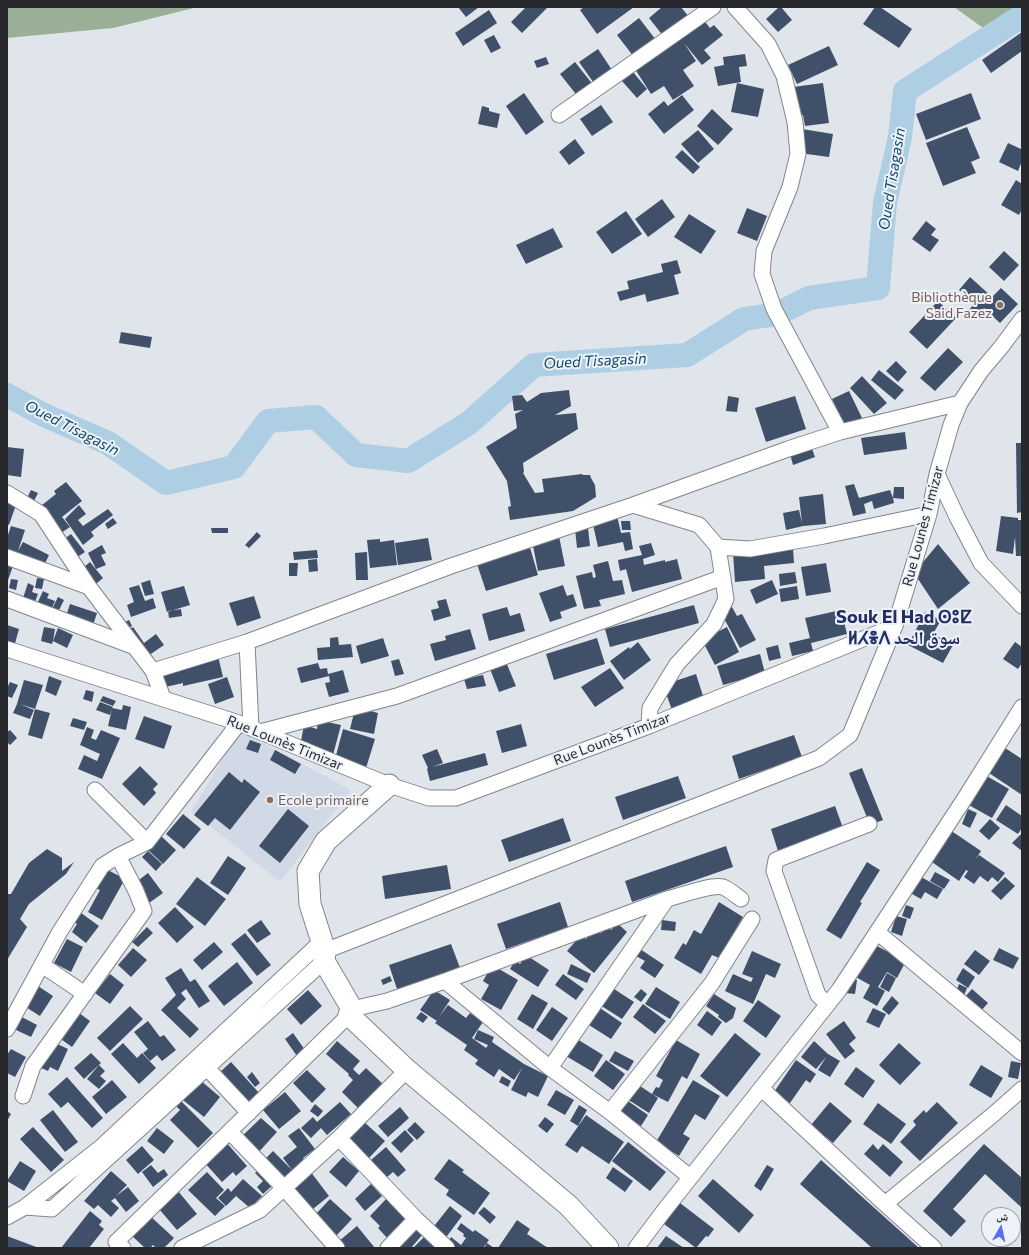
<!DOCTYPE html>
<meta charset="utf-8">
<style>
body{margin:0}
#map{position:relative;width:1029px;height:1255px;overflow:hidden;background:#e0e4eb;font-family:Commissioner,"Noto Naskh Arabic",sans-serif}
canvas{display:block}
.frame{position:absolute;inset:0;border:8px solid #27292c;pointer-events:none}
.north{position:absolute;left:981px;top:1207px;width:40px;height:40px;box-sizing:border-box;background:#edf2f9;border:1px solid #9ea2a7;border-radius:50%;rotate:9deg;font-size:11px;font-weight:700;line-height:16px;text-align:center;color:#27292c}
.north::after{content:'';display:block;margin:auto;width:14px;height:18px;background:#5b6fe6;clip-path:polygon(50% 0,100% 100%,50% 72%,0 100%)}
</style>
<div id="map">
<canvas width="1029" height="1255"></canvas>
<div class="frame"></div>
<div class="north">ش</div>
</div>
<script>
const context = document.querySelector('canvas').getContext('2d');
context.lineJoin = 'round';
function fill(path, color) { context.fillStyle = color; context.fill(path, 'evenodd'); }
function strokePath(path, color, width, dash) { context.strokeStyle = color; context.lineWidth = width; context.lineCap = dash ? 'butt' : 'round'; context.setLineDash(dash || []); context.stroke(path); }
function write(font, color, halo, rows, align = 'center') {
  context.font = font + ' Commissioner,"Noto Naskh Arabic","Noto Sans Tifinagh",sans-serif'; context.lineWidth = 4; context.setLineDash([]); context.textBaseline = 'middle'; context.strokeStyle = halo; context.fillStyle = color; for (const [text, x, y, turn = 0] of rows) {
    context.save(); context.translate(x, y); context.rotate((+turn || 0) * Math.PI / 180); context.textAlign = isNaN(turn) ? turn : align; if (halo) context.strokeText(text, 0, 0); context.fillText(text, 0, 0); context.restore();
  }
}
fill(new Path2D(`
 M240 731 351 790 280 882 191 811Z`), '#d1d9e7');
fill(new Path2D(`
 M7 7H198L113 28 7 38Z
 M954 7H1022V18L1001 41Z`), '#99b096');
strokePath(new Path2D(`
 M7 395 44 415 108 443 166 483 234 467 268 421 316 417 356 455 408 461 469 423 534 365 687 355 744 319 777 314 809 298 878 288 885 203 900 137 905 91 1022 16`), '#aecee4', 24);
fill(new Path2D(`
 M458 7H479L466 17Z
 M526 7H548L522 33 511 22Z
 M584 7H634L597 34 580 10Z
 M662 7H681L689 17 664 37 649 18Z
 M779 7H781L792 20 778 32 766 19Z
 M875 7H880L912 29 899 48 863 24Z
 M489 10 497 23 463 46 455 33Z
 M639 18 656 40 634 57 617 35Z
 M702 18 710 28 714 25 723 35 704 50 711 58 702 65 684 43 696 61 683 70 694 86 673 100 664 86 651 94 635 69Z
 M1022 32V51L991 73 982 60Z
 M494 35 501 48 491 53 484 40Z
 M829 46 838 65 797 84 788 65Z
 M598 49 614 73 596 86 579 62Z
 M745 54 747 66 739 67 741 82 718 86 714 67 724 65 723 57Z
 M546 57 549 64 537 68 534 61Z
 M575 62 594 86 579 98 560 74Z
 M633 72 647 89 637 98 622 81Z
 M737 83 764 89 758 117 731 112Z
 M823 83 829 123 805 126 803 115 797 116 793 87Z
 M524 93 544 122 526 135 506 106Z
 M971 93 981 119 926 140 916 114Z
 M682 95 694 110 664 134 648 114 664 101 668 106Z
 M601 105 613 122 592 136 580 119Z
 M482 106 489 108V111L500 114 497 128 478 124Z
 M712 109 733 129 718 145 697 126Z
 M967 127 980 158 971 162 976 173 943 186 926 143Z
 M802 129 833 134 829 157 799 153Z
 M698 130 714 149 698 163 681 144Z
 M575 139 585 153 569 165 559 152Z
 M1008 143 1021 149 1022 145V161L1018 171 999 162Z
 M682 150 700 167 693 174 675 157Z
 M1016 180 1022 184V209L1019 215 1001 205Z
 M662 199 675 217 648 237 635 219Z
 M747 208 767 216 757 241 737 233Z
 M626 211 642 234 612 254 596 232Z
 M689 214 716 231 701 254 674 237Z
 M926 221 936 229 931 235 939 240 930 252 912 239Z
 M553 228 563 247 526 264 516 245Z
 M1004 251 1019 265 1004 281 989 267Z
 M677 260 681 273 674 275 679 294 647 302 645 294 620 301 617 292 629 289 627 281 663 272 661 264Z
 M970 277 992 297 1001 288 1018 304 1000 323 984 308 977 317 969 310 975 303 959 290Z
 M938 301 956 318 927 349 909 332Z
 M121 332 152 337 150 348 119 343Z
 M948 348 963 362 935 391 920 378Z
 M896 361 907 372 898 382 886 371Z
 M879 370 904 390 895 400 871 380Z
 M862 376 887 403 874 414 850 388Z
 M569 390 571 406 555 415 576 413 578 429 523 463 524 472 523 473 535 493 544 492 542 479 582 474 583 475H590L591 478 595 485 596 497 573 511 510 520 508 507 511 506 507 481 486 447 517 428 515 414 523 410 514 411 512 396 522 395 527 402 541 393Z
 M849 391 862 418 845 426 832 399Z
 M728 396 739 398 737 412 726 411Z
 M795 396 806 429 766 442 755 408Z
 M905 432 907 449 864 455 861 438Z
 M1016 443H1022V512L1017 513Z
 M811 446 815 457 793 465 790 454Z
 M7 447 24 449 21 477 7 475Z
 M66 482 82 501 62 517 70 527 58 535 37 509 56 494 54 491Z
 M854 484 859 498 890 490 893 498 894 487H904V499L893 498 894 503 874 509 872 501 864 504 866 513 853 516 845 486Z
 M31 490 38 493 33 503 26 500Z
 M823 494 826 524 803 526 786 530 783 513 799 510 802 523 799 497Z
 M7 502 16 505 9 525 7 524Z
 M79 505 86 514 78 520 83 526 108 509 113 515 91 532 94 536 83 545 65 519Z
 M617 516 621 533 630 532 633 549 625 551 623 542 598 547 592 520Z
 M1001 516 1018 518V520H1022V556H1016L1015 537 1013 554 996 551Z
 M113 518 117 523 108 529 105 524Z
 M621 521H630L631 530H622Z
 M11 526 25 530 18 551 23 542 49 555 42 570 7 551V538Z
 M211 528H228V533H212Z
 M588 528 590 546 577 548 575 529Z
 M257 532 261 536 249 548 245 545Z
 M71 534 85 552 73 560 60 542Z
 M559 536 565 566 538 571 532 541Z
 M428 538 432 560 398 565 395 543Z
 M380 539V542L394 540 397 565 370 568 367 540Z
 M651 543 655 555 643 559 644 565 665 560V562L677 559 682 579 632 592 626 569 620 571 618 560 642 555 639 546Z
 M529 544 538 575 486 591 476 561Z
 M938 544 970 583 938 609 914 573Z
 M102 545 106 553 101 555 106 565 96 569 88 553Z
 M793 548 794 563 764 566 765 579 735 582 733 553Z
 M317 550 318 558 294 560 293 552Z
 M367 552 368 580H356L355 553Z
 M317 559 318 571 309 572 308 560Z
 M608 561 613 581 622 580 625 594 599 600 601 606 584 609 576 576 592 572 593 578 596 577 593 565Z
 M90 562 103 578 91 588 78 572Z
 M289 563H298L297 576H289Z
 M826 563 831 592 806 596 801 567Z
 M7 564 13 566 7 583Z
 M795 572 797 583 780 586 779 574Z
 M37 578 44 579 42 589 35 588Z
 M11 579 18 580 16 590 9 588Z
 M150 580 154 594 145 596 141 583Z
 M772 580 778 594 756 604 750 590Z
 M28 583 34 586 32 592 38 594 35 602 23 598Z
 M139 585 145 601 153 598 156 608 131 617 127 605 134 602 129 588Z
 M563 585 567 596 573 594 577 606 560 612 562 618 550 622 539 593Z
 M184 586 190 605 167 612 161 592Z
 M797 586 799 599 781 602 779 589Z
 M43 591 49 594 47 598 55 601 51 610 37 604Z
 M254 596 261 618 237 626 229 603Z
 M58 597 64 600 58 612 52 609Z
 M446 599 451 616 434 621 431 610 439 608 437 601Z
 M70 604 97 613 92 628 65 619Z
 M694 605 699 623 610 647 605 629Z
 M507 607 510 616 520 613 525 631 489 641 482 614Z
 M732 607 737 616 742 614 756 640 740 648 721 613Z
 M181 609 182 616 169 618 168 611Z
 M841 610 847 634 811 643 813 651 792 656 789 643 810 638 805 618Z
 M925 612 941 620 933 634 953 645 943 663 908 645Z
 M129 620 132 626 123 631 120 625Z
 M7 625 19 629 14 647 7 644Z
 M44 627 55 629 53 641 58 628 73 635 67 648 53 641 52 644 41 641Z
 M133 627 144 643 156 634 164 645 145 658 127 631Z
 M727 627 739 652 715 665 702 640Z
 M470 629 476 649 435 661 430 644 446 640 445 636Z
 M338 637 339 645 351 644 353 657 318 660 317 648 330 647V638Z
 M383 638 389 656 361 664 356 646Z
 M597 638 605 664 554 680 546 654Z
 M638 642 651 660 624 680 610 661 629 647 630 649Z
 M1015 642 1022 647V663L1018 669 1003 659Z
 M778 645 781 658 769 661 766 648Z
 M760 654 765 673 723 685 717 666Z
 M218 656 223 677 183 686V683L161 688 156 676Z
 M399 659 404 674 395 676 391 661Z
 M506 662 516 686 499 692 490 669Z
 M318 663 320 669 327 668 328 674 343 670 349 692 329 697 325 683 330 682 329 676 301 683 297 668Z
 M610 668 624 688 595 707 581 687Z
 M696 674 704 699 672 710 663 685Z
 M483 675 486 686 467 689 464 679Z
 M49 676 62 681 56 696 45 691Z
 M227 677 234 697 215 704 208 684Z
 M24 680 43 685 35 709 20 704 34 710 30 719 13 713 17 704Z
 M10 682 18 685 12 698 7 696V688Z
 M86 690 94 692 92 702 83 699Z
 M103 696 116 701 113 706 100 701Z
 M100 702 113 707 112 708 122 710 123 705 131 707 126 730 108 726 112 709 110 715 96 710Z
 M35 709 50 713 42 739 28 735Z
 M363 709 378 713 374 734 350 729 354 713 361 714Z
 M144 716 172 726 164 749 135 739Z
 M73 718 87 722 84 730 70 726Z
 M318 720 341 725 333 755 309 749 310 743 301 741 304 725 317 729Z
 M521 724 527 746 502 753 496 731Z
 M87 727 94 730 91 738 96 740 101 730 120 738 102 779 78 769 84 755 97 761 100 754 80 745Z
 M343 729 375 739 366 768 335 759Z
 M10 730 17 738 10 745 7 742V732Z
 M794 735 802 757 739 779 732 756Z
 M250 740 261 744 258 753 246 749Z
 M1005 748 1022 759V795L989 773Z
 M437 749 443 763 432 767 485 753 488 765 430 781 427 769 428 768 422 755Z
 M275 750 301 764 295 774 270 760Z
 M140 766 158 784 153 789 156 793 144 806 122 784Z
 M862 768 883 820 870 825 849 773Z
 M229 772 242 783 244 779 260 792 230 830 215 818 208 826 194 815Z
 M985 775 1009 789 992 818 967 804Z
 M678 776 686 798 623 820 615 797Z
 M1006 805 1022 816V828L1018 834 996 820Z
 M835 806 843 828 778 851 771 829Z
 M288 809 309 826 280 863 259 846Z
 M968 809 977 813 970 828 962 824Z
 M183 814 201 829 184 849 166 834Z
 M563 818 571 841 509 862 501 840Z
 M990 819 1000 828 989 840 979 831Z
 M950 830 981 851 975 860 979 855 1005 873 998 882 992 877 988 882 980 876 974 884 964 877 968 871 966 870 959 881 929 860Z
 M1022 833V851L1012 843Z
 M161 836 176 850 163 864 148 850Z
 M726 846 733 867 632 902 625 881Z
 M47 849 62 858V871L74 862 66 874 29 904 20 919 27 927 7 960V894H11L29 863Z
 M148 851 162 864 156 871 142 857Z
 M228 856 246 868 228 895 210 883Z
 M867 862 880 870 860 902 862 903 841 939 826 930Z
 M447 865 451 889 385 899 382 876Z
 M106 869 125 879 102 920 88 912 100 890 95 888Z
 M935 872 950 880 944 889 930 881Z
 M148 873 163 893 149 903 135 883Z
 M197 877 226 899 205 926 176 904Z
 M921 877 943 889 937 899 925 892 921 899 912 894Z
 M1005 877 1015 886 1001 900 991 891Z
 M560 902 568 927 506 949 497 924Z
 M719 902 743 917 719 958 712 955 701 974 674 958 683 943 686 945 694 930 701 934Z
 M906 905 914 908 910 919 902 916Z
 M175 907 194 927 177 943 158 923Z
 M77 910 99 926 86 943 72 932 77 924 70 919Z
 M896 916 907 919 902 936 891 932Z
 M261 920 271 934 257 943 247 930Z
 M662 920 676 922 675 931 661 930Z
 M617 923 627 932 594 973 567 951 581 935 586 939 595 928 601 933 607 926 611 930Z
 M147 927 153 933 138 947 132 942Z
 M245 933 271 965 257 976 231 944Z
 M67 939 83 947 71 972 54 963Z
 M214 942 223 952 202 970 193 960Z
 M871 943 906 961 897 978 887 972 878 987 885 991 877 1006 863 998 870 985 854 976Z
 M451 944 460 968 397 989 389 965Z
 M133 948 147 960 131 977 118 965Z
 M999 948 1019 958 1013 969 993 960Z
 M640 949 664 965 655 978 640 968 645 961 636 956Z
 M975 950 990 961 979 975 964 964Z
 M752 951 781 964 775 978 766 974 753 1004 725 991 733 974 751 982 753 978 742 974Z
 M526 955 549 970 538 987 510 969 515 961 520 964Z
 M237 962 253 983 224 1006 208 986Z
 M571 964 591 974 587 983 567 974Z
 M492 965 518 980 501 1010 481 999 489 985 483 981Z
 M181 968 190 982 195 979 210 1001 199 1008 186 989 181 993 186 999 177 1008 199 1029 190 1038 161 1010 176 995 165 978Z
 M963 968 975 977 968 988 956 980Z
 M887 973 896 978 889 992 880 987Z
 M110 974 124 985 110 1004 95 993Z
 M563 974 584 989 576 1000 555 985Z
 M390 976 392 981 383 985 381 980Z
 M847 979 857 980 855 994 845 993Z
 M959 984 967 988 964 996 956 992Z
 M38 986 53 996 40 1016 24 1006Z
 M611 987 634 1002 622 1019 600 1005Z
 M656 987 680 1002 670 1019 645 1004Z
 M641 989 647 994 641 1002 634 997Z
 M972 989 988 1003 980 1012 964 998Z
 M308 990 322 1006 301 1025 287 1009Z
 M434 990 450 1000 439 1017 448 1005 466 1018 470 1013 483 1022 472 1038 486 1048 488 1045 474 1039 478 1030 494 1037 492 1042 524 1064 548 1076 538 1097 528 1092 526 1097 511 1090 522 1068 514 1080 499 1069 494 1077 475 1064 478 1060 464 1050 467 1045 435 1023 437 1021 420 1010Z
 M532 994 548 1003 533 1029 517 1019Z
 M714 994 736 1008 733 1018 726 1023 718 1017 719 1015 706 1006Z
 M892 996 899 1003 889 1015 882 1009Z
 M758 1000 781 1016 766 1038 743 1021Z
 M643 1004 666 1021 655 1034 633 1017Z
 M130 1006 143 1019 110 1051 97 1038Z
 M552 1007 568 1018 552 1041 536 1030Z
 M600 1008 622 1023 611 1039 589 1025Z
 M873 1008 886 1014 879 1028 866 1022Z
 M75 1010 90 1021 72 1047 58 1037Z
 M707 1011 722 1022 712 1036 697 1025Z
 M421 1012 428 1017 423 1023 416 1018Z
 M20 1016 37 1025 31 1037 14 1029Z
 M148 1021 160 1037 164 1035 176 1050 162 1061 157 1055 150 1061 143 1053 148 1049 134 1032Z
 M844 1021 856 1038 849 1044 855 1051 845 1059 826 1034Z
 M293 1033 305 1050 297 1056 285 1039Z
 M735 1033 761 1054 727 1097 700 1076Z
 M577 1039 603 1055 593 1072 566 1056Z
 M676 1040 700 1054 687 1079 682 1076 668 1102 652 1094 656 1087 659 1088 663 1080 656 1076Z
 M51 1041 68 1049 58 1071 50 1067 48 1071 39 1067Z
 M337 1041 360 1061 353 1069 359 1075 366 1068 384 1085 360 1110 342 1092 353 1080 348 1075 349 1074 326 1054Z
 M814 1041 828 1054 840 1061 830 1077 818 1070 826 1057 816 1069 801 1057Z
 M123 1043 137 1058 142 1053 156 1068 139 1084 111 1054Z
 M899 1043 921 1063 900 1085 879 1065Z
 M11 1049 26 1057 15 1077 7 1073V1055Z
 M615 1051 634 1061 628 1071 609 1061Z
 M91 1053 101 1063 84 1079 74 1068Z
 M606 1060 625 1074 613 1090 594 1076Z
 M796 1060 816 1074 810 1083 806 1080 790 1103 774 1092Z
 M1011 1061 1021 1063 1018 1079 1008 1077Z
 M231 1062 259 1093 247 1103 220 1072Z
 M99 1065 105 1071 100 1076 106 1081 99 1089 87 1079Z
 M981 1065 1003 1078 991 1098 969 1085Z
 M856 1067 875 1081 863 1098 844 1084Z
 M307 1070 326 1089 312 1103 293 1083Z
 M252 1072 260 1083 255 1087 247 1077Z
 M502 1076 511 1081 508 1087 499 1082Z
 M67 1077 103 1118 92 1128 68 1102 61 1108 48 1094Z
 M112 1080 127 1097 106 1114 92 1097Z
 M200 1080 220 1097 204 1117 183 1100Z
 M693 1080 720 1096 705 1120 695 1114 683 1134 690 1138 679 1156 656 1142Z
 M634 1082 658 1098 649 1113 624 1097Z
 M556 1090 574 1100 565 1115 547 1105Z
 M285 1092 301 1111 279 1129 263 1110Z
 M178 1098 213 1133 198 1148 170 1120 180 1110 173 1103Z
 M628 1101 648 1115 641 1126 620 1112Z
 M340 1102 351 1114 327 1135 321 1128 311 1138 301 1128 313 1117 317 1122Z
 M830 1102 852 1121 833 1143 811 1125Z
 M937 1102 958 1123 920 1161 900 1142 916 1125 913 1121 924 1110 926 1113Z
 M878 1103 906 1124 891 1144 863 1124Z
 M315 1104 323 1111 318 1117 310 1111Z
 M579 1105 587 1110 578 1126 570 1121Z
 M400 1107 409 1118 388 1137 378 1126Z
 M53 1110 78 1142 65 1152 40 1120Z
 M7 1111 11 1114 7 1121Z
 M586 1115 624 1142 609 1164 582 1146 577 1153 565 1145Z
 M545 1117 554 1124 547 1133 538 1126Z
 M261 1118 277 1132 256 1155 239 1139Z
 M362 1120 385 1141 369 1158 346 1137Z
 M415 1122 425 1132 417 1140 407 1130Z
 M33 1127 64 1160 51 1172 20 1139Z
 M157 1128 174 1141 164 1154 147 1141Z
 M299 1128 315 1149 303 1158 305 1161 292 1170 283 1158 297 1147 288 1136Z
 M405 1130 414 1140 401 1153 391 1143Z
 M225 1141 247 1166 236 1176 233 1172 222 1182 203 1161Z
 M628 1142 666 1172 650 1191 612 1161Z
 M873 1144 878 1150 883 1144 903 1162 890 1177 864 1154Z
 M984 1144 1022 1178V1208L985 1174 953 1209 966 1221 951 1237 923 1211Z
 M142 1146 154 1160 138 1174 126 1160Z
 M386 1147 406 1170 398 1177 393 1172 386 1178 371 1160Z
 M273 1151 293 1171 282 1182 262 1162Z
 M343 1157 359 1171 346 1187 329 1172Z
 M449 1159 464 1170 462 1172 490 1193 474 1215 446 1195 449 1190 434 1179Z
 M821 1160 919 1248H872L800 1184Z
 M20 1161 36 1171 24 1191 7 1181Z
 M151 1165 158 1173 164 1169 168 1175 153 1187 142 1172Z
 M767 1165 774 1169 761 1191 754 1186Z
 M613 1167 633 1181 625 1192 606 1178Z
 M259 1169 274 1184 263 1194 257 1187 263 1181 255 1173Z
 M111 1171 127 1185 116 1196 128 1187 139 1201 126 1212 115 1198 111 1201 119 1208 111 1217 98 1205 94 1209 84 1201Z
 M310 1171 329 1196 308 1213 292 1185Z
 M207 1172 224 1190 216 1198 225 1206 215 1216 188 1190Z
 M243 1179 262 1196 250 1208 236 1196 226 1206 218 1198 228 1188 231 1192Z
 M713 1179 754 1215 739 1233 698 1196Z
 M371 1184 382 1196 365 1211 355 1199Z
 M178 1191 197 1214 177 1230 159 1209Z
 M387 1198 409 1220 389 1240 378 1228 380 1226 370 1216Z
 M330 1199 352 1219 336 1236 314 1216Z
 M680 1203 714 1229 708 1237 706 1236 696 1248 664 1224Z
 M450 1206 462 1216 444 1240 431 1230Z
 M484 1207 496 1217 490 1224 478 1213Z
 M90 1211 102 1221 99 1225 104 1229 89 1248H61Z
 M149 1215 174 1238 164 1248H156L153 1245 150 1248H145L131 1235Z
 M517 1220 530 1229 527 1234 548 1248H498Z
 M411 1223 423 1234 411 1248H390Z
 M461 1223 473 1232 475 1230 489 1240 483 1248H456L448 1242 451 1237 461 1245 466 1238 463 1236 464 1234 457 1229Z
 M357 1226 375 1248H345L339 1241Z
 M7 1236 39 1248H7Z
 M666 1236 684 1248H657Z
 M424 1237 434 1246 433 1248H413Z
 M487 1243 494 1248H484Z`), '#405069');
const street = new Path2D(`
 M735 7 768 44 784 76 795 122 798 154 790 187 764 251 762 274 774 309 840 432
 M559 115 713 7
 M937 474 957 517 981 563 1022 606
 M7 493 41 514 89 587 153 671 163 698
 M633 505 699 525 718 547 726 599 714 624 677 664 650 708 649 726
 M718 547 750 549 824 536 929 514
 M7 557 89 587
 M7 599 135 647
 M247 642 251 728
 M7 649 239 723 389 785 429 798H456L649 726 895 626
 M153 671 247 642 451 566 633 505 788 449 840 432 960 403
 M260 732 397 696 723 577
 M95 790 147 842
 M667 899C679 896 712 884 723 887 730 890 735 895 741 899
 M877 932 1022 1053
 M325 951 819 758 850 735 895 626 929 514 937 474 951 425 960 403 981 371 1002 346 1022 319
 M42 965 85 994
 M827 1004 818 995 774 871 776 860 869 824
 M352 1009 387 1001 445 981 667 899 550 1068 445 981
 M7 1029 59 933 102 866 118 856 147 842 239 723
 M207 1068 249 1113
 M550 1068 610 1112 690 1177
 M761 1088 885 1204 995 1113 1022 1089
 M23 1096 33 1066 144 911 136 891 118 856
 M610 1112 712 983 752 919
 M230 1132 284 1188 337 1248
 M339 1138 416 1219 447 1248
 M885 1204 934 1248
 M25 1207 52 1209 324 961
 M7 1217 25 1207 100 1148 321 942
 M123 1248 116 1242 349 1015
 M182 1248 260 1210 339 1138 407 1070
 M388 1248 416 1219
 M636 1248 663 1212 839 990 965 798 1022 707`);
const secondary = new Path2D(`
 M389 785 326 841 308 871 310 904 325 951 324 961 352 1009 349 1015 407 1070 569 1206 608 1248`);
strokePath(street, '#81858c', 17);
strokePath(secondary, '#81858c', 23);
strokePath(street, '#fff', 15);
strokePath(secondary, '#fff', 21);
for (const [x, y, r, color] of [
 [1000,305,4,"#8d6e63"],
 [270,800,4,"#8d6e63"]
]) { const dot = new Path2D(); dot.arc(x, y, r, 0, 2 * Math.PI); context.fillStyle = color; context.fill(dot); strokePath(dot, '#edf2f9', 1.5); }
write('14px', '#785e54', '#edf2f9', [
 ["Bibliothèque",992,297],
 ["Said Fazez",992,313],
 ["Ecole primaire",278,800,"left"]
], 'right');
write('14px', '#27292c', '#edf2f9', [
 ["Rue Lounès Timizar",923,526,-75],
 ["Rue Lounès Timizar",612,739,-21],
 ["Rue Lounès Timizar",285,743,22]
]);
write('italic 15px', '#114a68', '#edf2f9', [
 ["Oued Tisagasin",892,179,-81],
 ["Oued Tisagasin",595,361,-3],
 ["Oued Tisagasin",72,428,27]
]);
write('bold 18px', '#232d65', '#edf2f9', [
 ["Souk El Had ⵙⵓⵇ",904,617],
 ["ⵍⵃⴻⴷ سوق الحد",904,638]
]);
</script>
